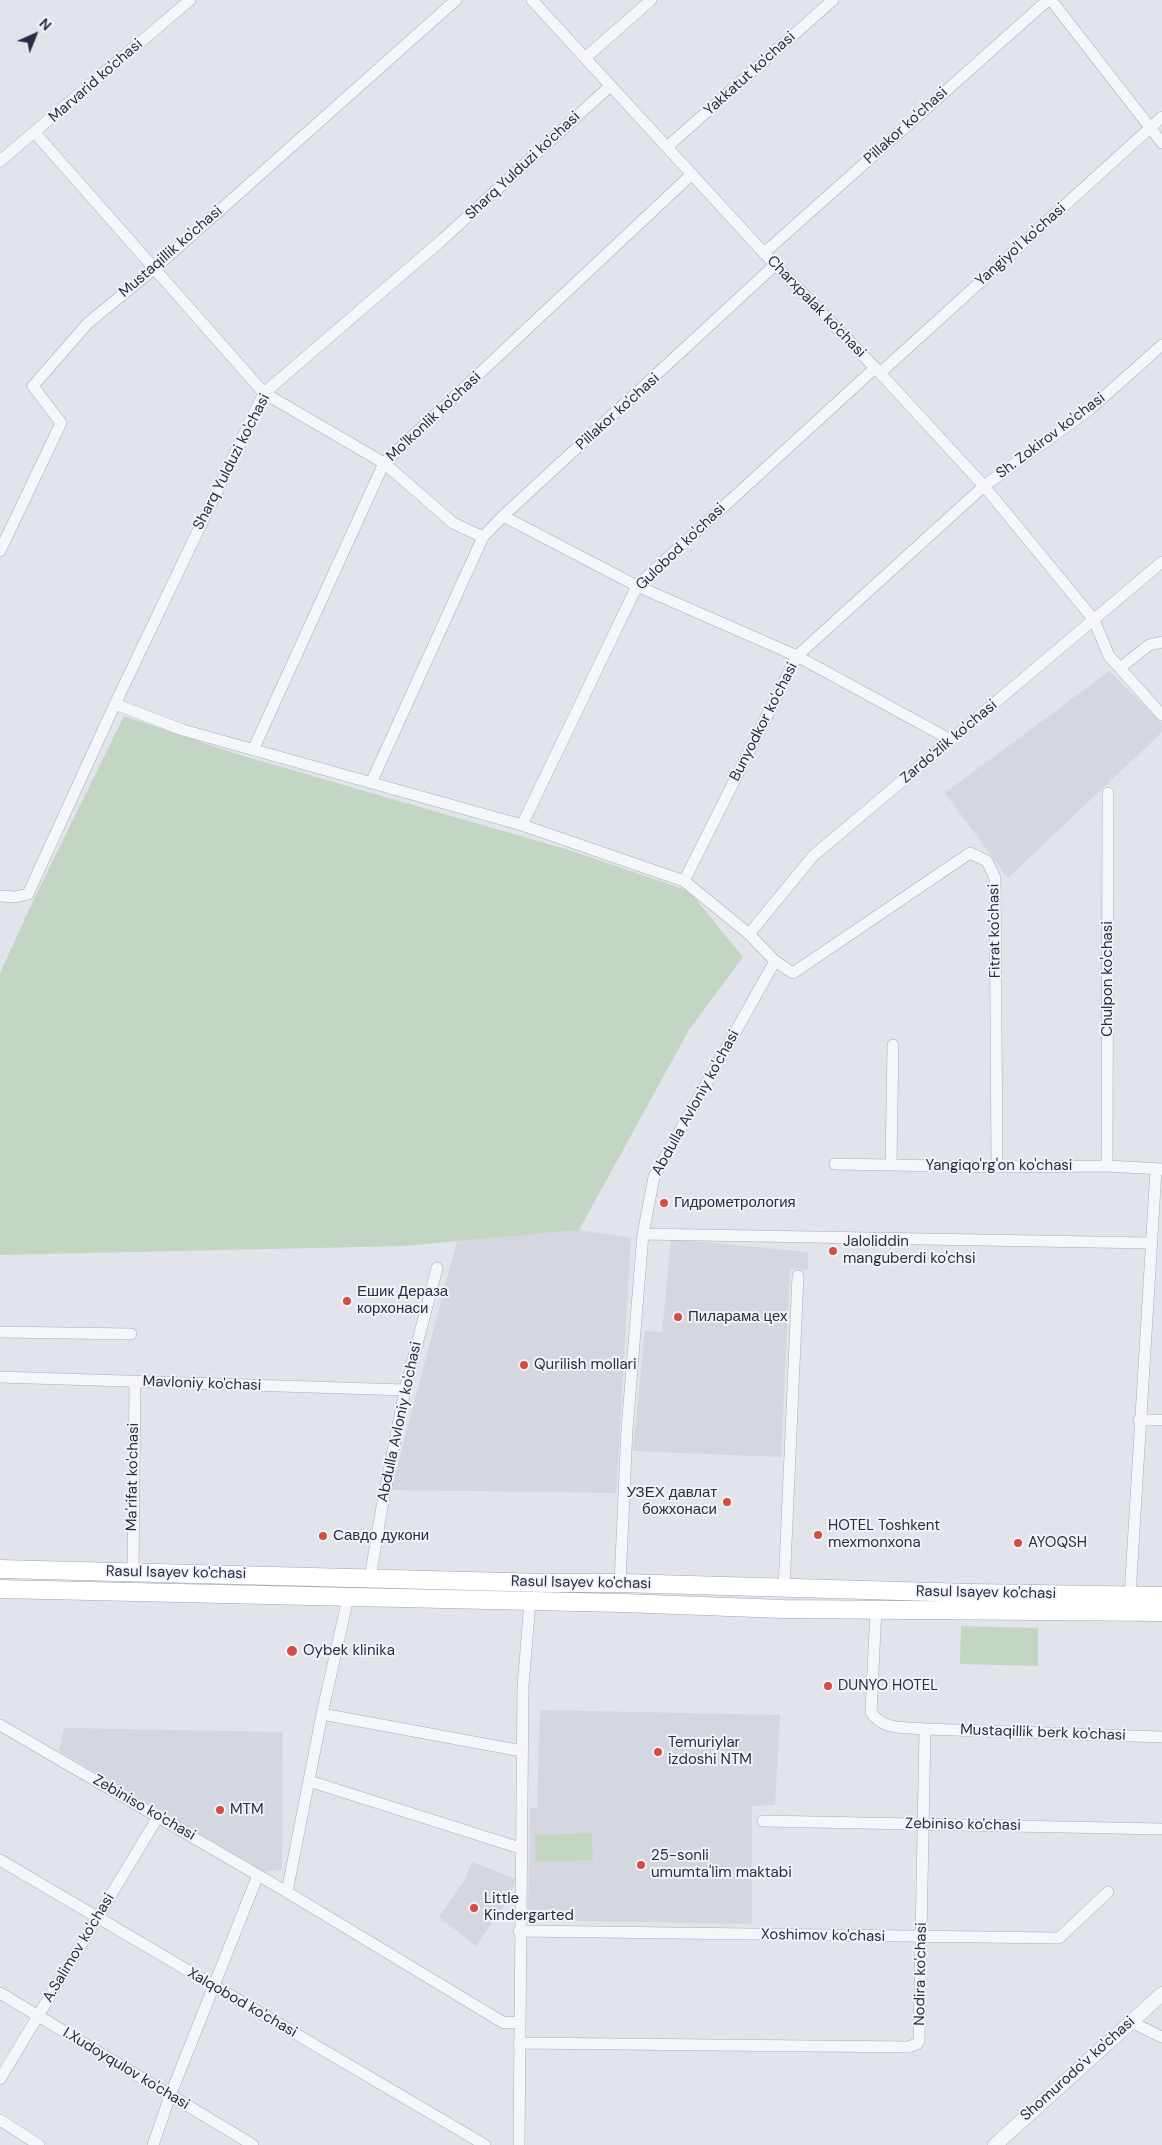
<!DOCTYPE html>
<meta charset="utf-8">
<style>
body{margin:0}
#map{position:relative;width:1162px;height:2145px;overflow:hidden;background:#e2e4eb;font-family:"DM Sans",sans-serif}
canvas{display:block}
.north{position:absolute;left:10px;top:10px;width:50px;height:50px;-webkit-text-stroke:4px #f2f3f8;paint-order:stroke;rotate:44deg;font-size:14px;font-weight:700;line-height:20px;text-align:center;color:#292d44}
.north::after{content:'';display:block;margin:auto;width:18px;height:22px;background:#292d44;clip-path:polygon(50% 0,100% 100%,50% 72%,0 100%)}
</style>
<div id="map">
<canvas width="1162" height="2145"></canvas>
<div class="north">N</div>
</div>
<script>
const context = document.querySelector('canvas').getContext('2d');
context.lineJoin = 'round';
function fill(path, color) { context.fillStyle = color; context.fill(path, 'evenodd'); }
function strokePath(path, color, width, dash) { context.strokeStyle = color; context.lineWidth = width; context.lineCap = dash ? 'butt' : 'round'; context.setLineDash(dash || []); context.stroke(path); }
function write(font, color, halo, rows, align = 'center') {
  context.font = font + ' "DM Sans",sans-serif'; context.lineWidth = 4; context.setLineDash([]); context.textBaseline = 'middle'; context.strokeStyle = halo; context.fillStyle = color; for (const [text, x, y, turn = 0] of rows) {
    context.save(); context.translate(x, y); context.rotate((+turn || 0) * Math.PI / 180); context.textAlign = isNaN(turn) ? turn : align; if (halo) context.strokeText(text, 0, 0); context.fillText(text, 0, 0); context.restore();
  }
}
fill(new Path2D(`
 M1109 671 1162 723V732L1008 878 945 793Z
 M579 1230 631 1238 616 1493 391 1490 457 1241Z
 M671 1239 808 1252V1270L790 1269 781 1457 633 1451 645 1330 662 1333Z
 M540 1710 780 1715 775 1805 752 1806V1924L528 1920 530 1808H537Z
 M64 1728 283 1732 282 1869 264 1872 59 1751Z
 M472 1862 516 1879 509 1898 476 1946 439 1917 464 1881Z`), '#d4d6e0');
fill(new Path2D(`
 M124 716 240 755 569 850 689 891 743 957 689 1030 579 1230 403 1246 0 1255V973L33 901Z
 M961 1626 1038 1628V1666L960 1664Z
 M592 1833 593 1860 536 1862 535 1835Z`), '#c3d6c3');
const minor = new Path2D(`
 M532 0 764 253 880 373 984 486 1094 620 1109 656 1162 715
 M1051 0 1162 143
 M585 58 651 0
 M35 133 264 393 384 463 453 523 483 537 503 516 637 586 797 656 951 740
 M667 147 833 0
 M0 161 190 0
 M764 253 1048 0
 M880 373 1162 117
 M503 516 775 265
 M0 551 61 423 33 386 88 323 155 268 456 0
 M1120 668 1149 645 1162 642
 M115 704 183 730 522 825 684 881 749 934 775 961 793 973 970 853 987 861 995 878 997 1167
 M253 750 384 463 692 174
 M371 783 483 537
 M522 825 637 586 875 368
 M684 881 797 656 984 486 1089 410 1162 345
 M0 896 15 897 28 894 115 704 264 393 442 240 610 86
 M749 934 813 856 1162 562
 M835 1164 997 1167 1107 1166 1162 1169
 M891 1165 893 1045
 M1107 1166 1108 793
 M643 1234 1150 1243
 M0 1332 131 1334
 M0 1377 405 1390
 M1139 1420H1162
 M133 1572 135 1383
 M370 1578 382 1507 405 1390 437 1268
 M620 1583 627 1429 643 1234 654 1177 775 961
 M784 1589 798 1276
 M1130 1596 1156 1170
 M322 1714 522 1751
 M0 1725 287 1892 504 2023 519 2022
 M925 1729 1162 1737
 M309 1781 520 1848
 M763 1821 1162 1829
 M0 1860 485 2145
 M287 1892 322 1714 348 1598
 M519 1931 1059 1938 1108 1892
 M0 1993 253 2145
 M1131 2022 1162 2037
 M519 2043 908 2047 917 2044 919 2041 925 1729C905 1727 883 1731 871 1712L876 1609
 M0 2079 158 1817
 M0 2120 39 2145
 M153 2145 170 2096 258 1875
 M519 2145 523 1686 530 1602`);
const tertiary = new Path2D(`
 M995 2145 1162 1994`);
const primary = new Path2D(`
 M0 1569 546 1583H620L970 1593 1162 1596
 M0 1589 622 1603 783 1609 1162 1612`);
strokePath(minor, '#aaadb9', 12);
strokePath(tertiary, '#aaadb9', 15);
strokePath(primary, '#a1a5b8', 19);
strokePath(minor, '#f5f6f9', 11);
strokePath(tertiary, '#f5f6f9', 14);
strokePath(primary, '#fff', 18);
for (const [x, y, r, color] of [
 [664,1203,5,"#d54d42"],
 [833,1251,5,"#d54d42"],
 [347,1301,5,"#d54d42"],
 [678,1317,5,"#d54d42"],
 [524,1365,5,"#d54d42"],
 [727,1502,5,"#d54d42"],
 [818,1535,5,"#d54d42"],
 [323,1536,5,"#d54d42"],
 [1018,1543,5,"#d54d42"],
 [292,1651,6,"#d54d42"],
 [828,1686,5,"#d54d42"],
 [658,1752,5,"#d54d42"],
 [220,1810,5,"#d54d42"],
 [641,1865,5,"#d54d42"],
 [474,1908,5,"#d54d42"]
]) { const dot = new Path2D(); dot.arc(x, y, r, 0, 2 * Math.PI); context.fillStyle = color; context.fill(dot); strokePath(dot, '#f2f3f8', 2); }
write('15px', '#292d44', '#f2f3f8', [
 ["Yakkatut ko'chasi",750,74,-42],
 ["Marvarid ko'chasi",96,81,-41],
 ["Pillakor ko'chasi",906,126,-42],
 ["Sharq Yulduzi ko'chasi",523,166,-43],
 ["Yangiyo'l ko'chasi",1021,245,-42],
 ["Mustaqillik ko'chasi",171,252,-41],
 ["Charxpalak ko'chasi",816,307,46],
 ["Pillakor ko'chasi",618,412,-42],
 ["Mo'lkonlik ko'chasi",434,417,-43],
 ["Sh. Zokirov ko'chasi",1051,436,-37],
 ["Sharq Yulduzi ko'chasi",232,462,-63],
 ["Gulobod ko'chasi",681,547,-44],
 ["Bunyodkor ko'chasi",764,722,-63],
 ["Zardo'zlik ko'chasi",949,742,-40],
 ["Fitrat ko'chasi",995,931,-91],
 ["Chulpon ko'chasi",1108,979,-90],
 ["Abdulla Avloniy ko'chasi",696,1103,-61],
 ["Yangiqo'rg'on ko'chasi",999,1166],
 ["Mavloniy ko'chasi",202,1384,2],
 ["Abdulla Avloniy ko'chasi",400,1422,-78],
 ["Ma'rifat ko'chasi",133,1477,-89],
 ["Rasul Isayev ko'chasi",176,1573,1],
 ["Rasul Isayev ko'chasi",581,1583,1],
 ["Rasul Isayev ko'chasi",986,1593,1],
 ["Mustaqillik berk ko'chasi",1043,1733,2],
 ["Zebiniso ko'chasi",144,1808,30],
 ["Zebiniso ko'chasi",963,1825,1],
 ["Xoshimov ko'chasi",823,1936,1],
 ["A.Salimov ko'chasi",79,1948,-59],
 ["Nodira ko'chasi",921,1974,-89],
 ["Xalqobod ko'chasi",242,2003,30],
 ["I.Xudoyqulov ko'chasi",126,2069,31],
 ["Shomurodo'v ko'chasi",1078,2069,-42]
]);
write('15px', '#292d44', '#f2f3f8', [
 ["Гидрометрология",674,1203],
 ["Jaloliddin",843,1242],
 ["manguberdi ko'chsi",843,1259],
 ["Ешик Дераза",357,1292],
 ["корхонаси",357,1309],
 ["Пиларама цех",688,1317],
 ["Qurilish mollari",534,1365],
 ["УЗЕХ давлат",717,1493,"right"],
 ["божхонаси",717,1510,"right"],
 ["HOTEL Toshkent",828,1526],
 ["mexmonxona",828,1543],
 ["Савдо дукони",333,1536],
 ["AYOQSH",1028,1543],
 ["Oybek klinika",303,1651],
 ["DUNYO HOTEL",838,1686],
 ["Temuriylar",668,1743],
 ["izdoshi NTM",668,1760],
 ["MTM",230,1810],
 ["25-sonli",651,1856],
 ["umumta'lim maktabi",651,1873],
 ["Little",484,1899],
 ["Kindergarted",484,1916]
], 'left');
</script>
